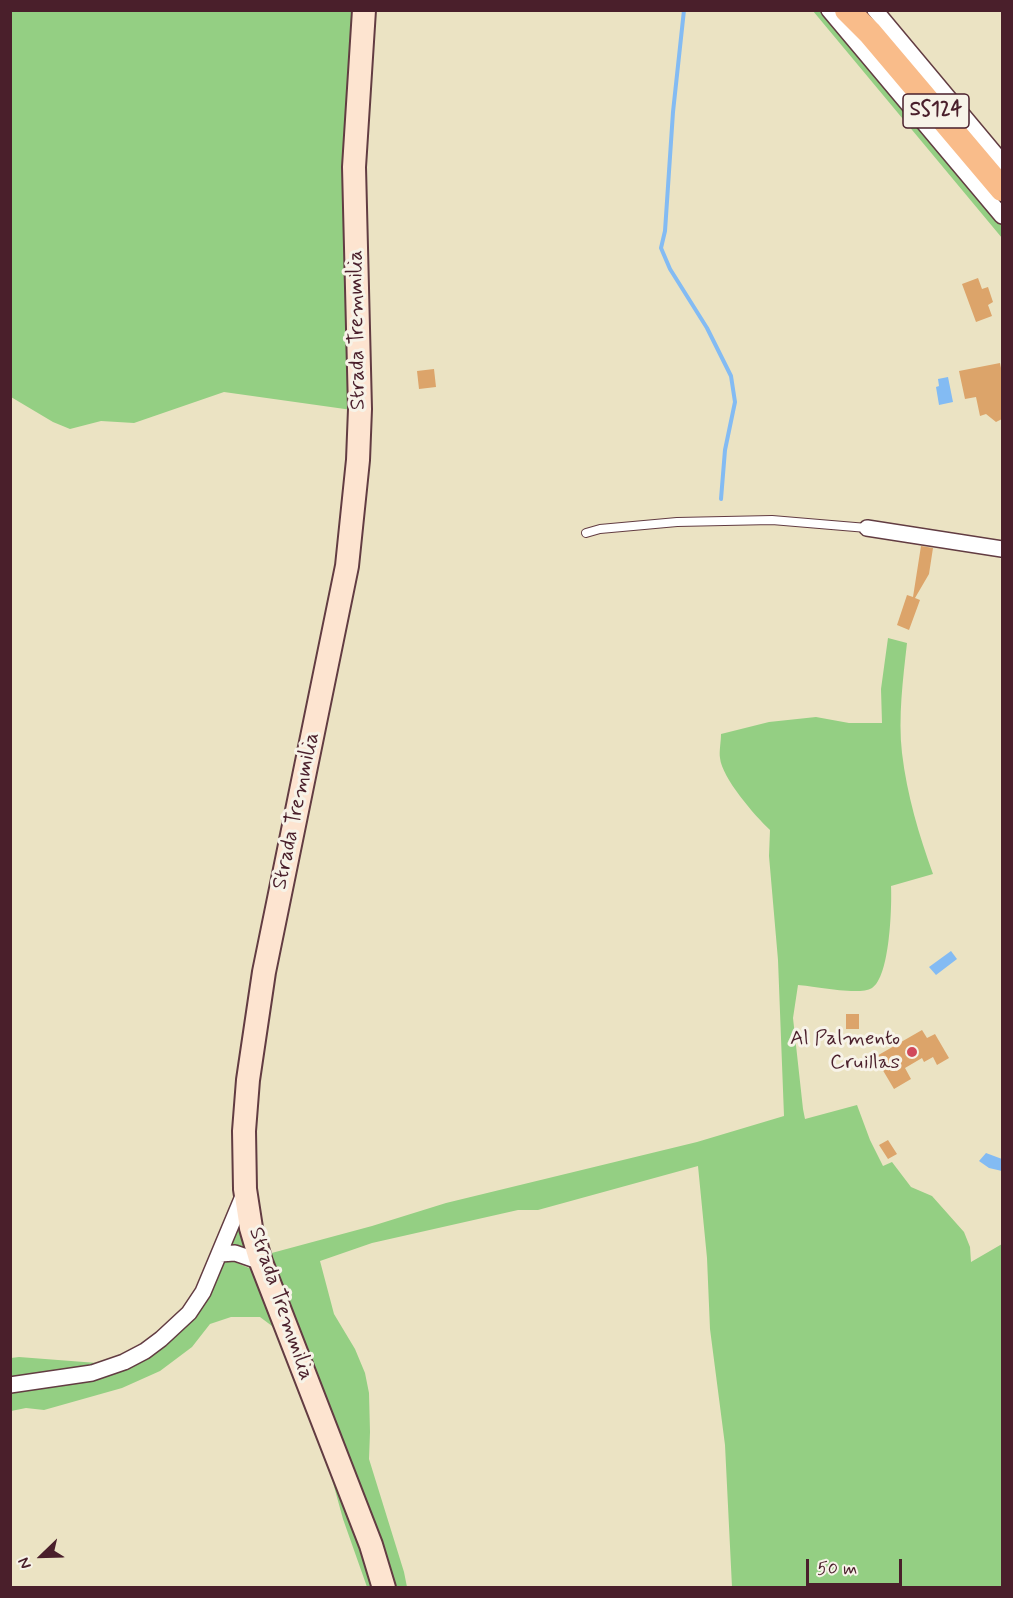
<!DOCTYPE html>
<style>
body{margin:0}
#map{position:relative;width:1013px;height:1598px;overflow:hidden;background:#ebe3c3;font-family:Mynerve,sans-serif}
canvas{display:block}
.frame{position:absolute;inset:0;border:12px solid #4a1f2b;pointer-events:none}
.north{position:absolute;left:12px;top:1526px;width:60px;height:60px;-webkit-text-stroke:4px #f7f3e8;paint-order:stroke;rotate:247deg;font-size:16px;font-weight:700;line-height:24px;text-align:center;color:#4a1f2b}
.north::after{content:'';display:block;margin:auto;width:21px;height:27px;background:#4a1f2b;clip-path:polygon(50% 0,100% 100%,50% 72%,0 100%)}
.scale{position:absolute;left:806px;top:1559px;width:96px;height:27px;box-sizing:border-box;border:3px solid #4a1f2b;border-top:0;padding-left:8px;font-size:18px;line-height:21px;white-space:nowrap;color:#4a1f2b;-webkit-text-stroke:4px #f7f3e8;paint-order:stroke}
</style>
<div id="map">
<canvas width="1013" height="1598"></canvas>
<div class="frame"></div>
<div class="north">N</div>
<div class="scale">50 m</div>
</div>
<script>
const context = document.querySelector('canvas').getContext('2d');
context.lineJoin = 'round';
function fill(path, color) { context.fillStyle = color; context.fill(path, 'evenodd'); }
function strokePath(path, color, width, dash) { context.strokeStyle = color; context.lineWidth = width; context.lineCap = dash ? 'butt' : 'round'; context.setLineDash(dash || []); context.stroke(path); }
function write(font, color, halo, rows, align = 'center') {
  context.font = font + ' Mynerve,sans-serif'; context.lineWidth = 6; context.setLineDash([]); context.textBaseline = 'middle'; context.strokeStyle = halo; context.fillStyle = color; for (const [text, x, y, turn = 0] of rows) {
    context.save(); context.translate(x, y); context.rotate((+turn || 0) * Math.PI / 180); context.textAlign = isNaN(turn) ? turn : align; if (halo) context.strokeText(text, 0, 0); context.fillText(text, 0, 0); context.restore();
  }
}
fill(new Path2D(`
 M11 11H352L347 117 352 410 224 392 134 423 101 421 70 429 53 422 11 397Z
 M813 11H821L826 15 1002 225V238Z
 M888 638 907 643C903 679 898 717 902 753 907 795 919 835 933 874L891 886C892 906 890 977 872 988 859 996 814 986 798 985L793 1018 803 1109 805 1119 857 1105 870 1140 883 1166 892 1162 911 1187 932 1196 964 1232 970 1247 971 1262 1002 1244V1587H732L725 1445 710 1329 707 1258 698 1166 538 1210H518L372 1243 320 1261 334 1314 355 1349 365 1373 369 1393 370 1432 369 1459 404 1572 407 1587H395L384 1549 268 1254 372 1226 446 1203 697 1142 784 1116 778 960 769 856 770 830C755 816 722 778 720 758 719 751 721 742 721 734L769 722 816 717 849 723H882L881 689Z
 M237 1224H240L247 1248 245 1250 231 1245V1238Z
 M225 1261H232L254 1270 276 1329 260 1317H231L210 1324 192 1347 160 1371 122 1388 44 1410 26 1408 11 1411 10 1389 159 1346 220 1265Z
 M19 1357 97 1363 11 1381V1358Z
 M319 1432 378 1587H367L343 1519Z`), '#94cf83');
fill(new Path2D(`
 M948 377 953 402 939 405 936 387 939 386 938 379Z
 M951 951 957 959 936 975 929 967Z
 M986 1153 1002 1159V1171L989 1168 979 1161Z`), '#83bbf3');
strokePath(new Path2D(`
 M684 10 673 112 665 231 661 248 670 269 707 328 731 376 735 402 725 450 721 499`), '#83bbf3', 4);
fill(new Path2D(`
 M978 278 982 289 988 287 993 302 988 305 992 316 976 322 962 284Z
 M1000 363 1002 373V419L996 422 986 414 980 416 976 397 965 399 959 371Z
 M434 369 436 387 419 389 417 371Z
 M921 546 933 548 929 574 915 598 920 600 909 630 897 625 907 595 913 597Z
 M846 1014H859V1029H846Z
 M922 1030 927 1038 935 1034 949 1058 937 1065 933 1057 924 1062 922 1058 905 1068 911 1079 894 1089 875 1057Z
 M888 1140 897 1154 888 1159 879 1145Z`), '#dca46a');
const lane = new Path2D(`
 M586 533 600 529 677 522 772 520 867 528`);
const street = new Path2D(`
 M829 10 1002 216
 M875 10 1002 162
 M867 528 1002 549
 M220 1254 235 1253 261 1262
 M10 1385 92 1373 124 1362 145 1351 161 1339 189 1313 203 1292 244 1194`);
const secondary = new Path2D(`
 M364 10 354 167 360 409 358 460 347 566 264 972 248 1080 244 1131 245 1189 251 1228 261 1262 371 1545 384 1588`);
const primary = new Path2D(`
 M847 10 870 33 1002 189`);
strokePath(lane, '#623c42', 10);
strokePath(street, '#623c42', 18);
strokePath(secondary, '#623c42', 26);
strokePath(primary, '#623c42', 27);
strokePath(lane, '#fff', 8);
strokePath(street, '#fff', 15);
strokePath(secondary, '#fde4d0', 22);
strokePath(primary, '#f9bc8a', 24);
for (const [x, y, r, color] of [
 [912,1052,6,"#d1495b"]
]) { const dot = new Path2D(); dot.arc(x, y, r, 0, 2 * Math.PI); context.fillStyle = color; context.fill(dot); strokePath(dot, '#f7f3e8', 2); }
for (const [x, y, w] of [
 [936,111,66]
]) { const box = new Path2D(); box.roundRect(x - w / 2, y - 17, w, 34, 4.5); context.fillStyle = '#f7f3e8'; context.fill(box); strokePath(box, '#4a1f2b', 1.5); }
write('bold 20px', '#4a1f2b', null, [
 ["SS124",936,111]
]);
write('21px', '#4a1f2b', '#f7f3e8', [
 ["Strada Tremmilia",358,330,-91],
 ["Strada Tremmilia",297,811,-78],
 ["Strada Tremmilia",280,1304,71]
]);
write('21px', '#4a1f2b', '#f7f3e8', [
 ["Al Palmento",900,1040],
 ["Cruillas",900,1064]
], 'right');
</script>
